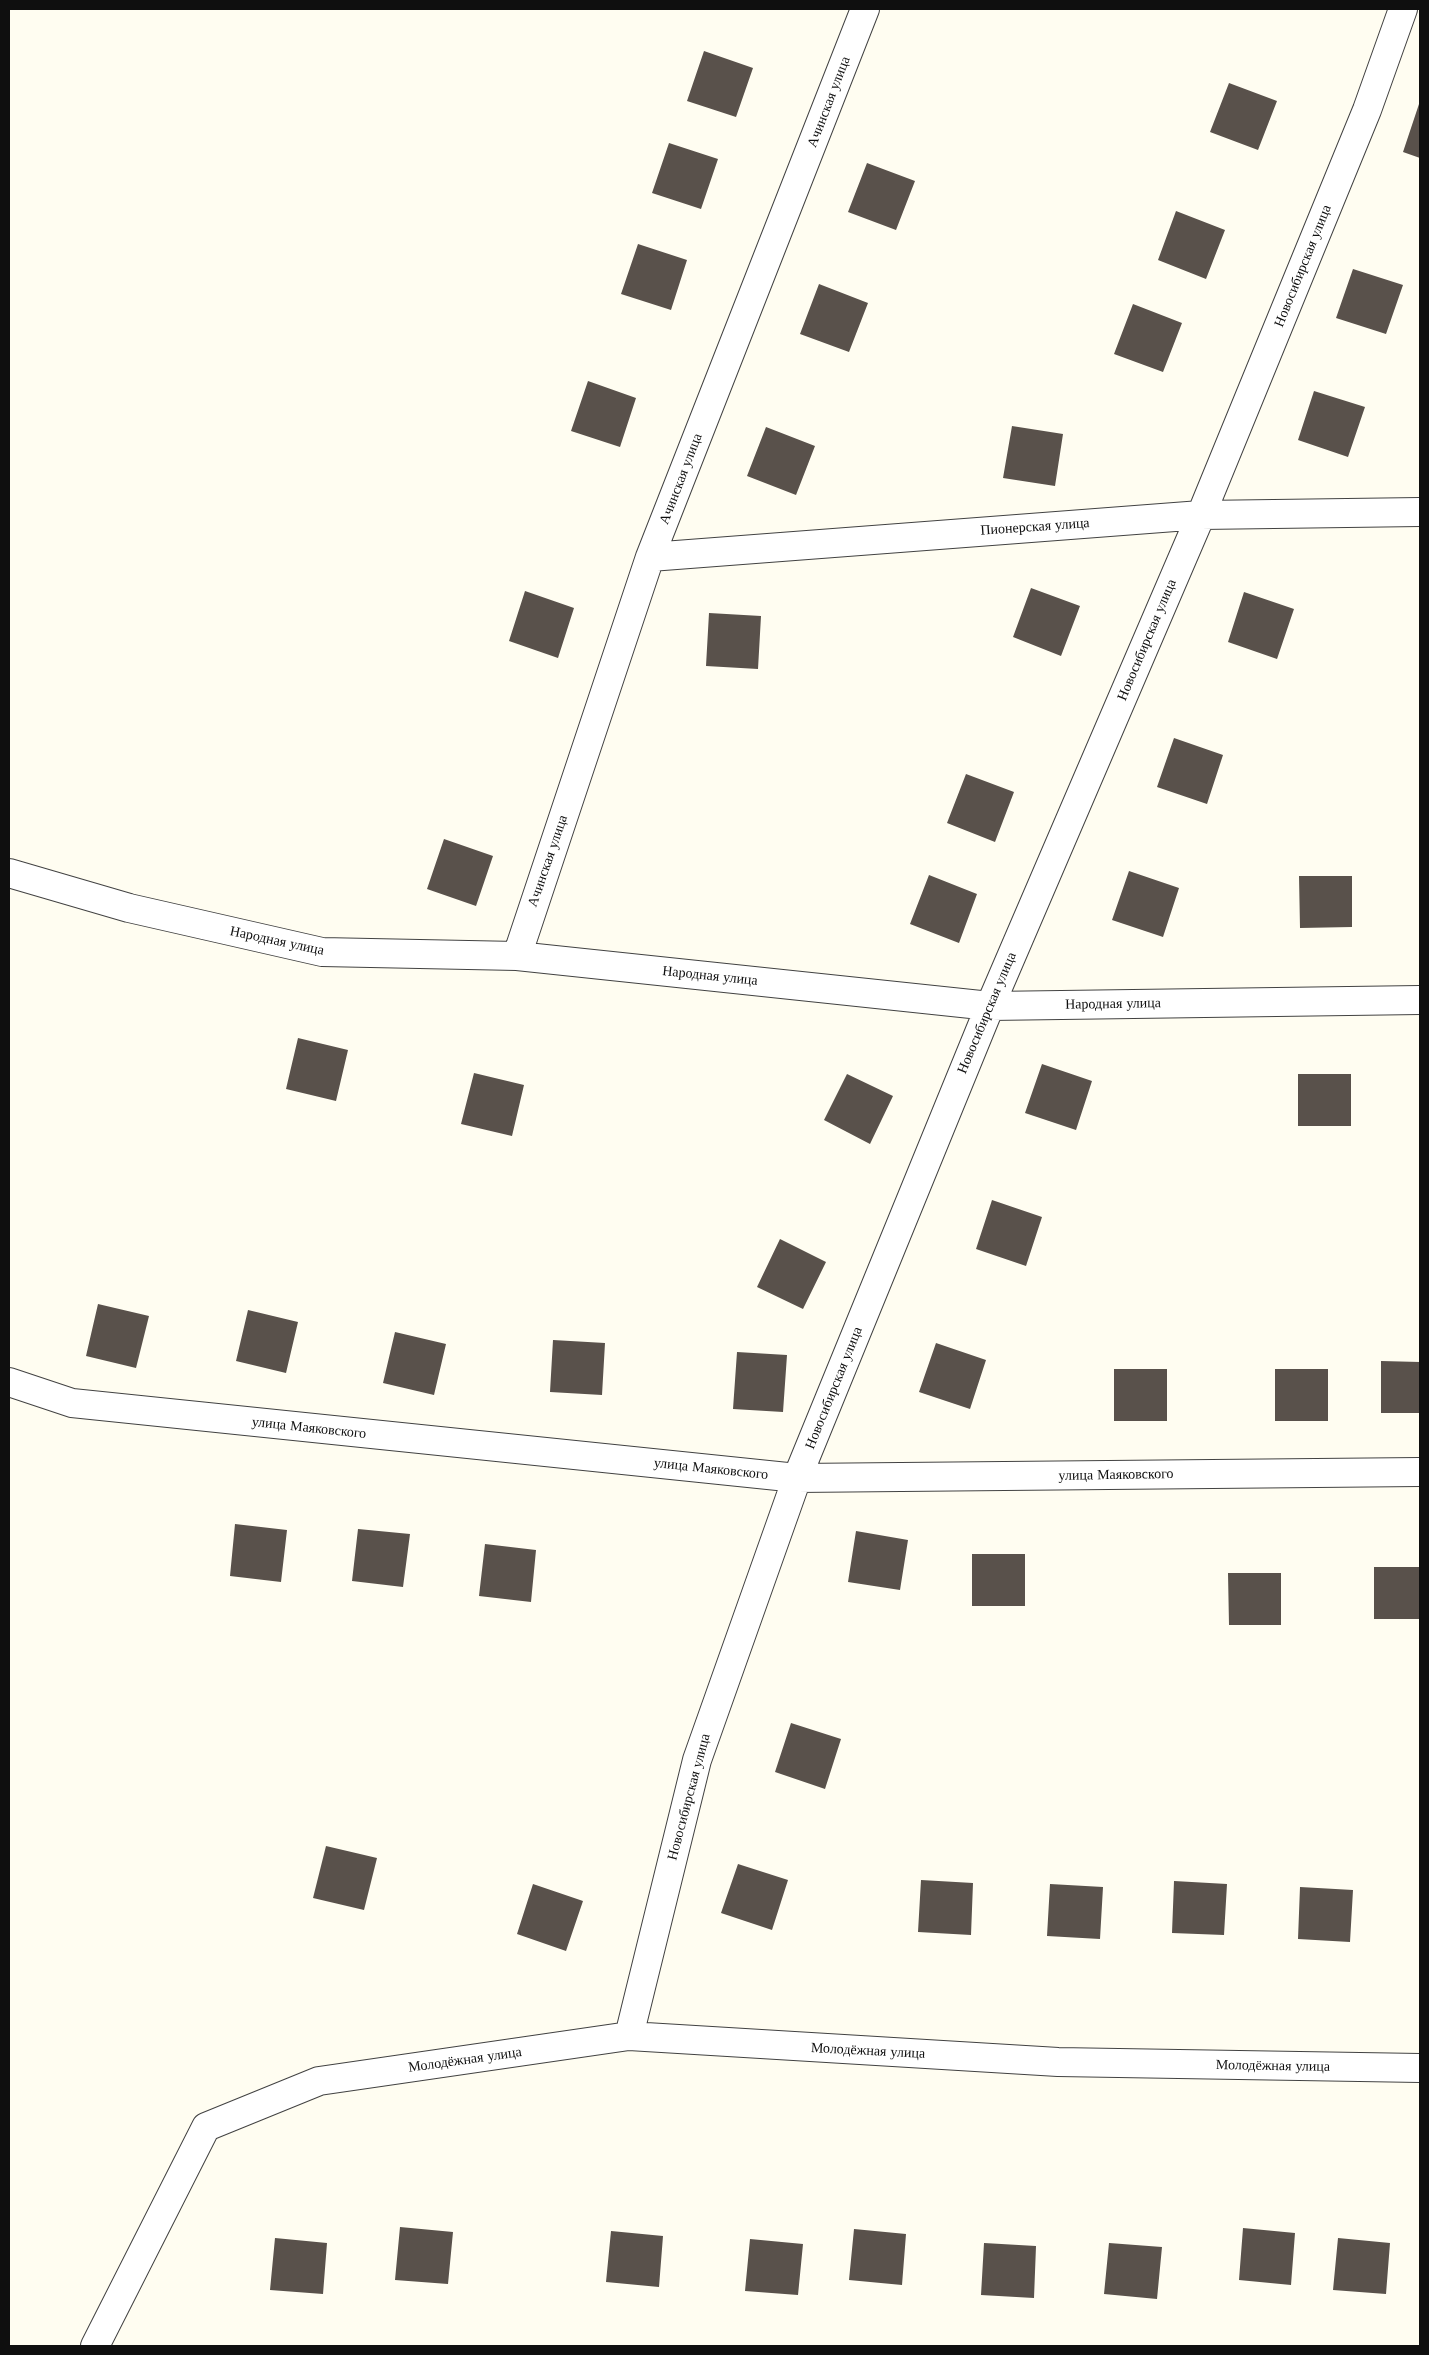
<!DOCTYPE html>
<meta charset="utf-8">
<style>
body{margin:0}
#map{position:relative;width:1429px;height:2355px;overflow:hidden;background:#fffdf1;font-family:"Libre Baskerville",serif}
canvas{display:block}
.frame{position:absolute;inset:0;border:10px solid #0f0f0f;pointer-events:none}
</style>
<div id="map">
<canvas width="1429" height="2355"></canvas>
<div class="frame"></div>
</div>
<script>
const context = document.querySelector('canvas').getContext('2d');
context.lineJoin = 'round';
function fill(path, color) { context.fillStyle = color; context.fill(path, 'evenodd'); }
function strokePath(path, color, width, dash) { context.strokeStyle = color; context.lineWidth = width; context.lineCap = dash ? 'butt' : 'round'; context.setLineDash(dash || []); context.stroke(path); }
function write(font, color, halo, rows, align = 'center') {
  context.font = font + ' "Libre Baskerville",serif'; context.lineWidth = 5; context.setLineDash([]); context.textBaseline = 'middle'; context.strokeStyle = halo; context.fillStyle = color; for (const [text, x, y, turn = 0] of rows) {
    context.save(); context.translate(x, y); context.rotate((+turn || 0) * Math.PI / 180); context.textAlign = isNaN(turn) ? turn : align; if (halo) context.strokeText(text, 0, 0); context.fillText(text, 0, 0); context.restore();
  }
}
fill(new Path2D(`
 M704 51 753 68 736 117 687 101Z
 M1229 83 1277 101 1258 150 1210 132Z
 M1420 101V158L1403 152Z
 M669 143 718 159 701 209 652 193Z
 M867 163 915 181 896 230 848 212Z
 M1176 211 1225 230 1206 279 1158 260Z
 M638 244 687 260 671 310 621 294Z
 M1353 269 1403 285 1386 334 1336 318Z
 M819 284 868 303 849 352 800 334Z
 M1133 304 1182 323 1163 372 1114 354Z
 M588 381 636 398 620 447 571 431Z
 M1314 391 1365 407 1348 457 1298 440Z
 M1012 426 1063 434 1055 486 1003 478Z
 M766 427 815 446 796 495 747 476Z
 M1031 588 1080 606 1061 656 1013 637Z
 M525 591 574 608 558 658 509 641Z
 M1244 592 1294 609 1277 659 1228 642Z
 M709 613 761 616 758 669 706 666Z
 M1174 738 1223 755 1207 804 1157 787Z
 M966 774 1014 792 995 842 947 823Z
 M444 839 493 856 476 906 427 889Z
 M1129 871 1179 888 1163 937 1112 920Z
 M929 875 977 894 959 943 910 924Z
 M1299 876H1352V927L1300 928Z
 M298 1038 348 1050 336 1101 286 1089Z
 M1042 1064 1092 1081 1076 1130 1025 1113Z
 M474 1073 524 1085 512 1136 461 1124Z
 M847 1074 893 1096 870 1144 824 1120Z
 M1298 1074H1351V1126H1298Z
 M992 1200 1042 1217 1026 1266 976 1249Z
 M780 1239 826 1262 803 1309 757 1287Z
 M98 1304 149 1316 136 1368 86 1356Z
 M248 1310 298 1322 286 1373 236 1361Z
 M395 1332 446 1344 434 1395 383 1383Z
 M553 1340 605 1343 602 1395 550 1392Z
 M936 1343 986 1360 970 1409 919 1392Z
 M737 1352 787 1355 783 1412 733 1409Z
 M1381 1361 1420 1362V1413H1381Z
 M1114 1369H1167V1421H1114Z
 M1275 1369H1328V1421H1275Z
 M235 1524 287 1530 281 1582 230 1576Z
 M358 1529 410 1534 403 1587 352 1581Z
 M856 1531 908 1540 900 1590 848 1582Z
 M485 1544 536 1550 531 1602 479 1596Z
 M972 1554H1025V1606H972Z
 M1374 1567H1420V1619H1374Z
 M1228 1573H1281V1625H1229Z
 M791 1723 841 1739 825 1789 775 1772Z
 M326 1846 377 1858 364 1910 313 1898Z
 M738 1864 788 1880 772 1930 721 1913Z
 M921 1880 973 1883 971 1935 918 1932Z
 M1174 1881 1227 1884 1224 1935 1172 1933Z
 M533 1884 583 1901 566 1951 517 1934Z
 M1050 1884 1103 1887 1100 1939 1047 1936Z
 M1300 1887 1353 1890 1350 1942 1298 1939Z
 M400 2227 453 2232 448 2284 395 2280Z
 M1243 2228 1295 2233 1291 2285 1239 2280Z
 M854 2229 906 2234 902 2285 849 2280Z
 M611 2231 663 2236 659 2287 606 2282Z
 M275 2238 327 2243 323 2294 270 2290Z
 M1338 2238 1390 2243 1386 2294 1333 2290Z
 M750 2239 803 2244 798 2295 745 2291Z
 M984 2243 1036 2246 1034 2298 981 2295Z
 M1109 2243 1162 2247 1157 2299 1104 2294Z`), '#59514b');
const minor = new Path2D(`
 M650 557 1201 515 1420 512
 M9 873 129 908 322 952 517 956 990 1006 1420 1000
 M517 956 650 557 865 9
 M9 1382 72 1403 797 1478 1420 1472
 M629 2036 697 1760 797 1478 990 1006 1201 515 1367 110 1403 9
 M95 2346 206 2127 319 2081 629 2036 1058 2062 1420 2068`);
strokePath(minor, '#424242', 30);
strokePath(minor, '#fff', 28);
write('14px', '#0f0f0f', '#fff', [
 ["Ачинская улица",829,102,-69],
 ["Новосибирская улица",1303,266,-68],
 ["Ачинская улица",681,479,-69],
 ["Пионерская улица",1035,527,-4],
 ["Новосибирская улица",1147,640,-67],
 ["Ачинская улица",548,861,-71],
 ["Народная улица",277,941,12],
 ["Народная улица",710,976,6],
 ["Народная улица",1113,1004,-1],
 ["Новосибирская улица",987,1013,-67],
 ["Новосибирская улица",834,1388,-68],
 ["улица Маяковского",309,1428,6],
 ["улица Маяковского",711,1469,6],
 ["улица Маяковского",1116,1475,-1],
 ["Новосибирская улица",689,1797,-75],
 ["Молодёжная улица",868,2051,3],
 ["Молодёжная улица",465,2060,-8],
 ["Молодёжная улица",1273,2066,1]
]);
</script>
